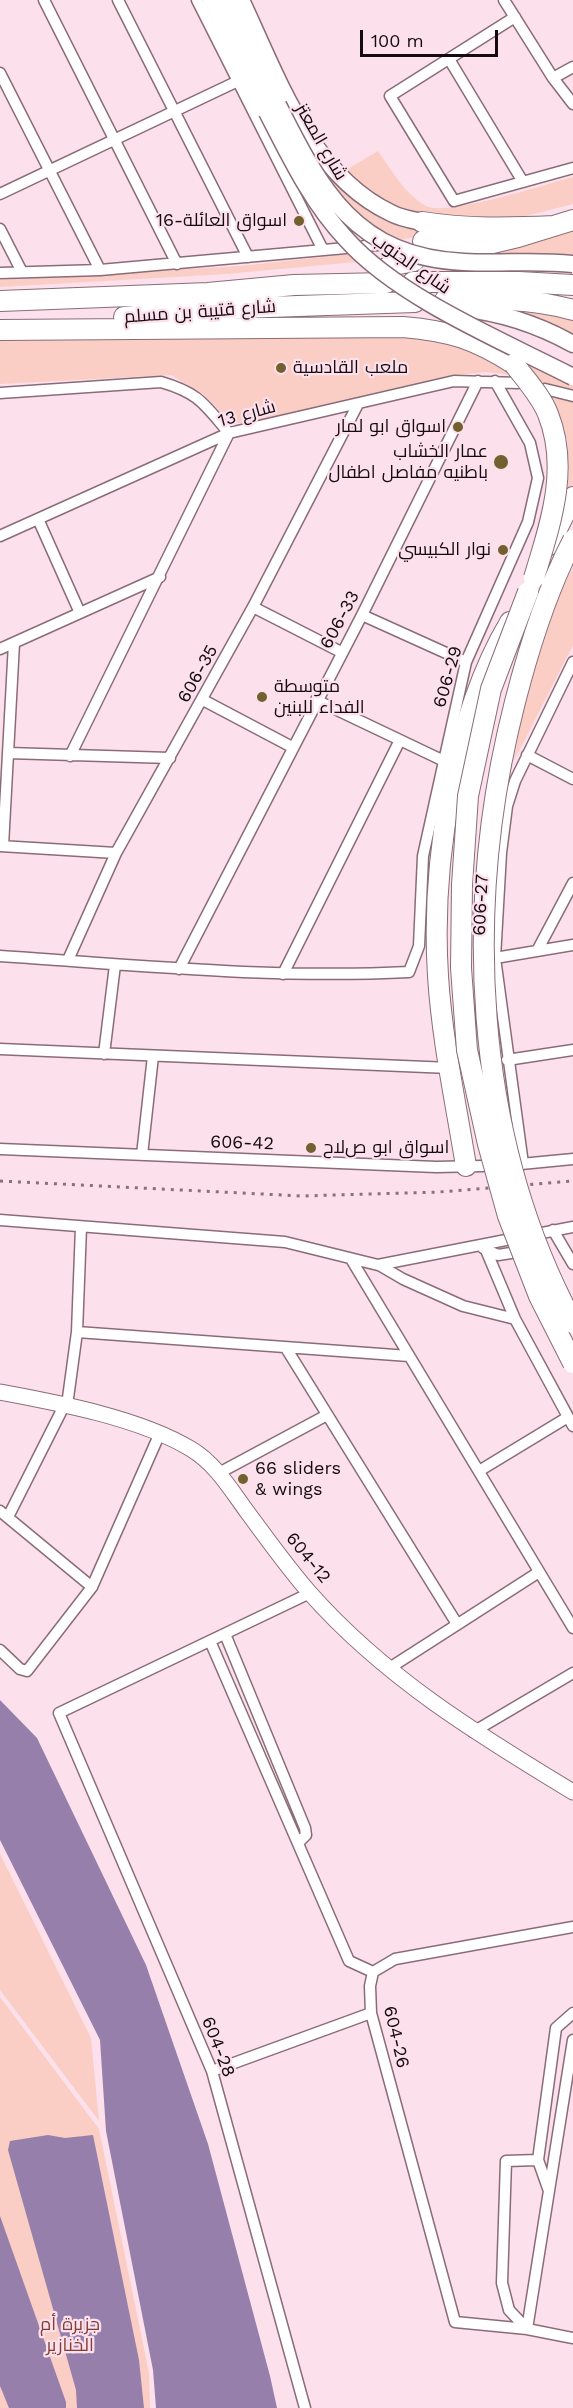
<!DOCTYPE html>
<meta charset="utf-8">
<style>
body{margin:0}
#map{position:relative;width:573px;height:2408px;overflow:hidden;background:#fce0ec;font-family:"Work Sans",sans-serif}
canvas{display:block}
.scale{position:absolute;left:360px;top:30px;width:138px;height:27px;box-sizing:border-box;border:3px solid #140a0f;border-top:0;padding-left:8px;font-size:18px;line-height:21px;white-space:nowrap;color:#140a0f;-webkit-text-stroke:4px #fce0ec;paint-order:stroke}
</style>
<div id="map">
<canvas width="573" height="2408"></canvas>
<div class="scale">100 m</div>
</div>
<script>
const context = document.querySelector('canvas').getContext('2d');
context.lineJoin = 'round';
function fill(path, color) { context.fillStyle = color; context.fill(path, 'evenodd'); }
function strokePath(path, color, width, dash) { context.strokeStyle = color; context.lineWidth = width; context.lineCap = dash ? 'butt' : 'round'; context.setLineDash(dash || []); context.stroke(path); }
function write(font, color, halo, rows, align = 'center') {
  context.font = font + ' "Work Sans",Cairo,sans-serif'; context.lineWidth = 4.5; context.setLineDash([]); context.textBaseline = 'middle'; context.strokeStyle = halo; context.fillStyle = color; for (const [text, x, y, turn = 0] of rows) {
    context.save(); context.translate(x, y); context.rotate((+turn || 0) * Math.PI / 180); context.textAlign = isNaN(turn) ? turn : align; if (halo) context.strokeText(text, 0, 0); context.fillText(text, 0, 0); context.restore();
  }
}
fill(new Path2D(`
 M306 139 320 159 421 230 420 236 399 240 378 231 364 221 330 187Z
 M378 151C392 171 404 193 426 206 446 217 546 184 573 177V204L530 215 471 223 432 219 381 201 346 170Z
 M573 230V257L486 255Z
 M349 254 356 262 226 274 0 287V280L241 266Z
 M490 304 573 317V338Z
 M372 331 454 341 495 359 512 375 486 372 449 376 249 425 230 421 203 394 171 375 0 384V338Z
 M521 358 573 386V484L567 495 569 471 567 440 551 396Z
 M573 568V645L514 761 524 701 558 596Z
 M0 1854 91 2038 99 2121 0 1990Z
 M0 1997 99 2129 149 2373 150 2408H0Z`), '#facdc5');
fill(new Path2D(`
 M0 1700 37 1738 146 1965 208 2144 270 2376 277 2408H156L153 2370 106 2131 100 2040 0 1840Z
 M48 2135 65 2138 93 2135 139 2360 144 2408H77L76 2390 8 2150 10 2141Z
 M0 2216 66 2402V2408H9L0 2386Z`), '#967faa');
const street = new Path2D(`
 M44 0 177 264
 M118 0 248 257
 M197 0 323 250
 M504 0 553 78 573 104
 M515 17 390 96 454 201 573 168
 M449 59 523 182
 M0 73 100 270
 M553 78 573 67
 M0 194 238 81
 M0 229 22 272
 M364 246 378 245
 M0 273 100 270 346 248
 M545 389 573 396
 M0 393 161 382C199 393 204 404 229 433L70 756
 M38 519 80 613
 M0 536 229 433 454 381 518 383
 M253 607 341 652
 M362 615 466 662
 M0 649 160 577
 M203 700 292 747
 M316 700 444 761
 M8 753 170 758
 M527 755 573 779
 M0 846 116 853
 M3 846 14 643
 M537 951 573 883
 M0 956C136 965 272 979 409 972L419 946 423 856 466 662 528 522 538 478 530 443 495 381
 M495 958 573 945
 M68 960 116 853 253 607 358 404
 M179 969 362 615 478 381
 M283 974 400 740
 M0 1049 450 1068
 M104 1054 115 965
 M507 1060 573 1050
 M0 1149 436 1167 483 1166
 M142 1155 153 1056
 M521 1164 573 1159
 M523 1164 495 958 501 853 507 806 515 781 573 662
 M0 1220 285 1242 378 1265 573 1227
 M553 1230 573 1264
 M483 1248 498 1255 511 1253
 M486 1250 515 1319 573 1426
 M351 1259 573 1628
 M379 1265 403 1279 463 1306 515 1319
 M77 1332 409 1356
 M286 1348 457 1624
 M479 1471 568 1417
 M219 1473 327 1415
 M0 1511 92 1587
 M8 1517 68 1398 77 1332 81 1227
 M225 1634 305 1828 306 1835 298 1843
 M210 1641 349 1961 373 1972 370 1986 371 2013 455 2322 527 2329 573 2338
 M0 1650 20 1669 27 1671 92 1587 160 1433
 M388 1669 539 1572
 M473 1732 573 1673
 M373 1972 395 1959 573 1927
 M212 2071 371 2013
 M538 2160 549 2191
 M527 2329 509 2310 502 2283 506 2161 538 2160 556 2028 573 2013
 M527 2329 573 2040
 M305 2408 212 2071 59 1713 310 1593`);
const secondary = new Path2D(`
 M0 1392C59 1403 140 1418 191 1449 216 1464 231 1490 248 1513 268 1540 287 1567 309 1592 384 1677 477 1734 573 1792`);
const primary = new Path2D(`
 M211 0 267 112
 M224 0 278 105
 M241 0C277 76 310 175 391 213 400 218 412 220 422 222
 M459 308C500 312 537 324 573 344`);
const highway = new Path2D(`
 M422 222C466 229 509 228 554 226
 M423 241 447 239 467 242
 M446 254 518 237 573 220
 M389 266 414 261
 M413 282H519L573 285
 M445 300C488 299 531 298 573 310
 M0 301 208 293 294 285 386 283
 M124 317 211 309 415 302
 M0 330 403 327C450 331 475 339 514 364
 M549 545 573 497
 M466 1166C456 1104 442 1040 438 976 431 866 453 718 510 622`);
strokePath(street, '#8a6c79', 13);
strokePath(secondary, '#8a6c79', 17);
strokePath(primary, '#8a6c79', 19);
strokePath(highway, '#8a6c79', 22);
strokePath(street, '#fff', 10);
strokePath(secondary, '#fff', 15);
strokePath(primary, '#fff', 16);
strokePath(highway, '#fff', 20);
strokePath(new Path2D(`
 M0 1181 302 1196 439 1192 573 1181`), '#85727a', 3, [3, 6]);
const primaryBridge = new Path2D(`
 M278 105C321 191 356 257 464 262 500 264 537 260 573 264
 M267 112C290 157 312 203 347 240 399 298 503 341 573 377`);
const highwayBridge = new Path2D(`
 M514 364C526 380 541 396 548 414 570 469 550 525 534 578
 M573 540C547 590 529 647 515 702 463 905 472 1135 573 1323
 M528 592 491 689 468 796 462 885 461 968 467 1050 488 1144 508 1216 539 1296 573 1363`);
strokePath(primaryBridge, '#8a6c79', 19, []);
strokePath(highwayBridge, '#8a6c79', 22, []);
strokePath(primaryBridge, '#fff', 16);
strokePath(highwayBridge, '#fff', 20);
for (const [x, y, r, color] of [
 [299,221,6,"#72602e"],
 [281,368,6,"#72602e"],
 [458,427,6,"#72602e"],
 [501,462,8,"#72602e"],
 [503,550,6,"#72602e"],
 [262,697,6,"#72602e"],
 [311,1148,6,"#72602e"],
 [243,1479,6,"#72602e"]
]) { const dot = new Path2D(); dot.arc(x, y, r, 0, 2 * Math.PI); context.fillStyle = color; context.fill(dot); strokePath(dot, '#fce0ec', 2); }
write('18px', '#140a0f', '#fce0ec', [
 ["شارع المعتز",321,142,60],
 ["شارع الجنوب",411,264,35],
 ["شارع قتيبة بن مسلم",200,312,-4],
 ["شارع 13",247,414,-15],
 ["606-33",340,620,-62],
 ["606-35",198,674,-61],
 ["606-29",448,677,-74],
 ["606-27",481,905,-87],
 ["606-42",242,1143,2],
 ["604-12",308,1558,51],
 ["604-26",396,2037,77],
 ["604-28",218,2047,69]
]);
write('18px', '#140a0f', '#fce0ec', [
 ["16-اسواق العائلة",287,221],
 ["ملعب القادسية",293,368,"left"],
 ["اسواق ابو لمار",446,427],
 ["عمار الخشاب",488,452],
 ["باطنيه مفاصل اطفال",488,473],
 ["نوار الكبيسي",491,550],
 ["متوسطة",274,687,"left"],
 ["الفداء للبنين",274,708,"left"],
 ["اسواق ابو صﻻح",323,1148,"left"],
 ["66 sliders",255,1469,"left"],
 ["& wings",255,1490,"left"]
], 'right');
write('18px', '#833d34', '#fce0ec', [
 ["جزيرة أم",70,2325],
 ["الخنازير",70,2346]
]);
</script>
